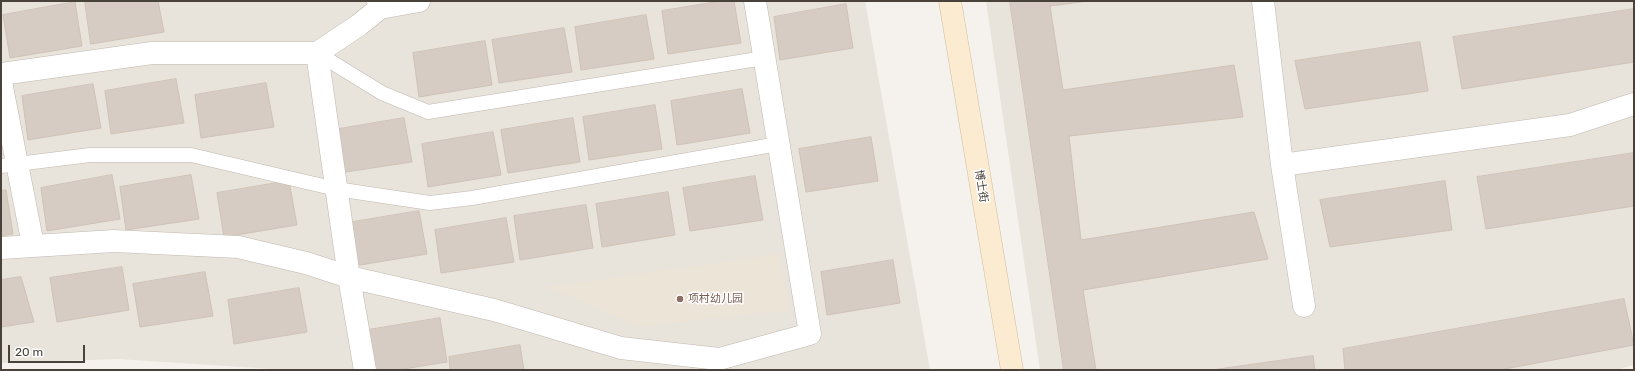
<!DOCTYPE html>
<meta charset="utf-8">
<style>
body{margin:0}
#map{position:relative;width:1635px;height:371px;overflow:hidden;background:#f5f1ec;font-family:Rubik,sans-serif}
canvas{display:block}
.frame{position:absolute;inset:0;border:2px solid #49423a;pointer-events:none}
.scale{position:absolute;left:8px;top:345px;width:77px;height:18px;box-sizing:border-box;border:2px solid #49423a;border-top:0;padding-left:5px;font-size:12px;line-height:14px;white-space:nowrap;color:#49423a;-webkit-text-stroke:3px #fff;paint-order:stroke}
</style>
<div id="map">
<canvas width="1635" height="371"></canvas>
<div class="frame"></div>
<div class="scale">20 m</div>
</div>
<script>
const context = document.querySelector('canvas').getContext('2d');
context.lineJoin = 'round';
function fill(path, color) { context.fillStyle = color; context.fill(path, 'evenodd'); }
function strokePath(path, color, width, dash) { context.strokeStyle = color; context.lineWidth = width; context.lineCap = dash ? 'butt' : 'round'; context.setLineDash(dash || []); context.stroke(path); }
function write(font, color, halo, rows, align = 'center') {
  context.font = font + ' Rubik,"Noto Sans SC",sans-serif'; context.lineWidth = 3; context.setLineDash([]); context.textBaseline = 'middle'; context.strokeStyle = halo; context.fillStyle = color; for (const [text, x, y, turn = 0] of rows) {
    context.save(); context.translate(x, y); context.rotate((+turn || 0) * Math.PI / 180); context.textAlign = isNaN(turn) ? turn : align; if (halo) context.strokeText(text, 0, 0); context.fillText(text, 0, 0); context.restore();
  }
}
fill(new Path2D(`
 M1 1H865L930 370H289L118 359 1 363Z
 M986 1H1634V365L1616 370H1040Z`), '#e8e3db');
fill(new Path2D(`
 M779 254 789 310 639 326 548 287Z`), '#ede4d8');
const building = new Path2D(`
 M85 1H158L164 32 91 44Z
 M721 1H734L741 43 668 54 662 11Z
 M1010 1H1089L1050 6 1063 90 1234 65 1243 117 1069 136 1081 240 1254 212 1268 259 1083 290 1096 370H1064Z
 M75 2 82 46 10 58 3 15Z
 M846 4 853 48 780 60 774 17Z
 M1634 9V62L1462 89 1453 37Z
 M646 15 654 59 581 70 575 27Z
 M564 28 572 72 499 83 492 40Z
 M485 41 492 85 419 97 413 53Z
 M1420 42 1428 91 1305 109 1295 61Z
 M176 79 184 123 111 134 105 91Z
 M266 83 274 127 201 138 195 95Z
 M93 84 101 128 28 140 22 96Z
 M742 89 750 133 677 145 671 101Z
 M655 105 662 149 589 160 583 117Z
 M404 118 412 162 339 173 333 130Z
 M573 118 580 162 508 173 501 130Z
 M493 132 501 175 428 187 422 144Z
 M871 137 878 181 806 192 799 149Z
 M1634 153V206L1486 229 1477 177Z
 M112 175 120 219 47 231 41 188Z
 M191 175 199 219 126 230 120 187Z
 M755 176 763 220 690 231 683 188Z
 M289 181 297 225 224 237 217 193Z
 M1445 181 1452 230 1330 247 1320 200Z
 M1 190H6L13 234 1 236Z
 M668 192 675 235 602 247 596 204Z
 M586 205 593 248 520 260 514 216Z
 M419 211 427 254 354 266 347 223Z
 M506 218 514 262 441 273 435 230Z
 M893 260 900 303 827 315 821 272Z
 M122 267 129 310 57 322 50 278Z
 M205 272 213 316 140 327 133 284Z
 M21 277 34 322 1 327V280Z
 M299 288 307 332 234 344 228 300Z
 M1624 299 1634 345 1499 370H1345L1343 349Z
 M440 318 447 362 397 370H374L368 330Z
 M520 345 524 370H450L449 357Z
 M1313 356 1315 370H1212Z`);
fill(building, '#d6ccc3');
strokePath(building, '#d0c3b6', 1);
const lane = new Path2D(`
 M317 53 382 93 428 112 764 58
 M1 166 90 155H191L336 189 430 203 472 198 778 144`);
const street = new Path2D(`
 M1263 1 1282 165 1304 306
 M380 8 419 1
 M317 53 349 277 365 370
 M1 74 152 53H317L359 25 380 8 378 1
 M1 82 33 245
 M1282 165 1570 125 1634 104
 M1 248 114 241 238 247 306 263 349 277 494 310 621 348 719 359 810 334 755 1`);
const secondary = new Path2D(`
 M950 1 1012 370`);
strokePath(lane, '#c0b8af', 15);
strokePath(street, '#c0b8af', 23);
strokePath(secondary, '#d1bea0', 23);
strokePath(lane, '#fff', 14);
strokePath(street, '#fff', 22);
strokePath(secondary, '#fbecd1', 22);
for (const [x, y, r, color] of [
 [680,299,4,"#8d6e63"]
]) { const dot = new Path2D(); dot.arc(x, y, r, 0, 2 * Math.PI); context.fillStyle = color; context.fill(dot); strokePath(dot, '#fff', 1.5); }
write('11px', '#49423a', '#fff', [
 ["博士街",981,186,81]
]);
write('11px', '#785e54', '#fff', [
 ["项村幼儿园",688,299]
], 'left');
</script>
